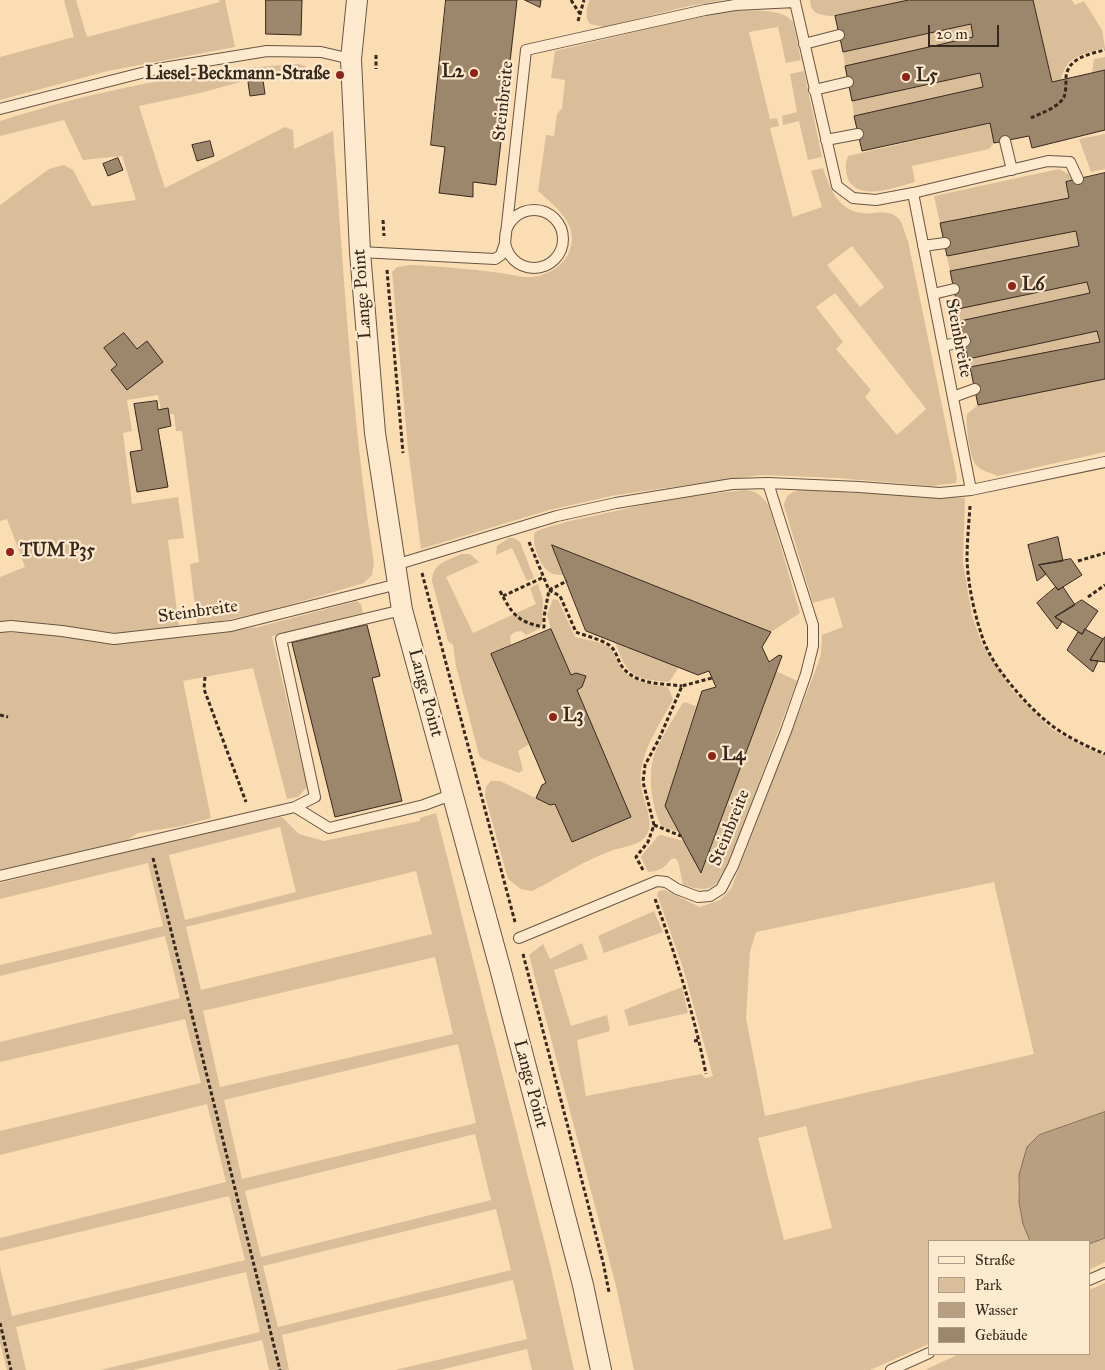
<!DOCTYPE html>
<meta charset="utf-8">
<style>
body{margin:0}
#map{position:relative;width:1105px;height:1370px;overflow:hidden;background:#fbddb4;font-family:"IM FELL Great Primer",serif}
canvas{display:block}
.legend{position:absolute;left:928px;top:1240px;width:162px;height:115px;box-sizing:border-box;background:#fce9ce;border:1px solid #ad9c87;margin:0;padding:6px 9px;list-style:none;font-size:15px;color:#36281d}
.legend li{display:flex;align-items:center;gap:10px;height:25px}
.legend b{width:25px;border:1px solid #ad9c87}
.scale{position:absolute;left:928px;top:25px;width:71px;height:22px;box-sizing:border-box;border:2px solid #36281d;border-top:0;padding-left:6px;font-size:15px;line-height:18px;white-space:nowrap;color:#36281d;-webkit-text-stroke:4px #fce9ce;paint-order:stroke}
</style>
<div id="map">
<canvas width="1105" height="1370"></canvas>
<ul class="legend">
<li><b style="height:6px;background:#fce9ce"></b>Straße</li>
<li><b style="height:14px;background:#dabe9a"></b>Park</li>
<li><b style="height:14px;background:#b89f81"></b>Wasser</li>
<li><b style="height:14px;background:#9c866c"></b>Gebäude</li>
</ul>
<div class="scale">20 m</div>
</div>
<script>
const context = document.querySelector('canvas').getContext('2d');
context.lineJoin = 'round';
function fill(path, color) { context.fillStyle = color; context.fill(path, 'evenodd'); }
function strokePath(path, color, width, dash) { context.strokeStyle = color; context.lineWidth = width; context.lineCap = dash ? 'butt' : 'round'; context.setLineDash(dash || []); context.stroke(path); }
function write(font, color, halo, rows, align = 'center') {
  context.font = font + ' "IM FELL Great Primer",serif'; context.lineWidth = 4.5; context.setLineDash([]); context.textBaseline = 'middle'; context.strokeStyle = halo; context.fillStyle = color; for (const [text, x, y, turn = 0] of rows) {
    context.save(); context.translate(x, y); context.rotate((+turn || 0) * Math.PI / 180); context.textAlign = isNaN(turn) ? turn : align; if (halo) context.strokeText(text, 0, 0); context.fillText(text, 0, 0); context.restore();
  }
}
fill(new Path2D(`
 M64 0H76L87 37 220 2 219 0H225L235 47 108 71 0 100V57L74 37Z
 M589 0H723L689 6 604 27 590 24C584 16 587 9 589 0Z
 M810 0H909L835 16C823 16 810 15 810 0Z
 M1033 0H1072L1075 5 1084 1 1102 30 1105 48C1084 54 1066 55 1061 80L1052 82Z
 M730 11C747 11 782 7 793 22L801 60 786 63 778 27 749 32 770 119 777 118 779 126 770 128 793 217 822 207 811 171 823 168C830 188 837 209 861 213 874 215 888 208 899 219 903 224 905 235 908 241L957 478 956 483 932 486 837 478 761 475 616 495 549 510 421 549 408 449 392 272 397 267 410 265C440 266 471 269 501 273 514 275 526 279 539 276 552 272 565 264 570 250 579 224 555 206 538 191L546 135 554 136 557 114 562 108 565 80 551 78 555 51 664 25ZM852 246 884 287 860 307 827 265ZM835 293 926 409 897 435 865 397 871 390 836 349 843 342 816 307Z
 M971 24 973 37 845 66 843 52Z
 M1105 57V70L1092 73 1094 59Z
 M298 64 306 66V70L270 74 200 93 139 106 165 188 285 127 293 130 294 149 333 131C344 275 352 420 374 563L372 575 364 583C309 599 254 617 197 625L190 564 199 562 182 431H176L174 414 162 415 158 395 127 400 132 431 123 433 132 504 178 497 184 538 168 540 179 627 123 634 42 623 0 621V577L25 567 7 519 0 521V205L49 169 64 165 73 170 92 206 136 200 122 156 83 160 64 120 0 136V121C97 90 196 70 298 64Z
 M804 71 822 157 808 160 799 121 783 125 782 116 797 112 790 74Z
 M980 73 983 87 854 116 852 101Z
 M990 123 994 143 989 149 912 166 915 182C897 187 858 202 848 179 845 171 845 163 848 156Z
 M1105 134V169L1091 172 1079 139Z
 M1059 169 1070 175 1074 180 1066 182 1069 198 940 223 934 196Z
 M1076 231 1079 246 950 271 947 256Z
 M1087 282 1090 293 960 321 958 309Z
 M1097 331 1100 342 970 367 968 359Z
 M1105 379V452L998 476C991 473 981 471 976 465 970 459 965 423 967 414L978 405Z
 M745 490C757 491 762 496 769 506L800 613 771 632 553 545 564 575C557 575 551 575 546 569 539 563 531 540 535 532 557 523 579 519 602 514 649 503 696 495 745 490Z
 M799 490 965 498 963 562 972 616 982 644 1012 690 1050 728 1073 741 1105 756V1112L1039 1135C1033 1148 1024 1160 1020 1173 1013 1192 1023 1224 1030 1241H929V1344L870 1370H634L616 1286 529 955 543 944 550 959 582 943 588 959 554 970 571 1026 607 1015 610 1031 577 1040 586 1096 701 1074 705 1078 713 1076 683 968 657 894 659 891 665 890 700 907 720 900 731 889 819 661 821 653 822 635 843 627 834 597 813 603 784 506C785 496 789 493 799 490ZM994 882 1034 1054 765 1116 746 1018 750 951 756 932ZM806 1126 832 1228 784 1240 758 1138Z
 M509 538H514L520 542 534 578 527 581 512 548 496 555 497 546Z
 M461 554H470L479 562 446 577 473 633 536 604 530 588 538 584 543 600 542 624 539 629 526 635 521 631 515 632 510 636 511 645 491 654 529 744 518 751 523 770 519 773 483 759 479 755 456 666 453 645 448 641 432 581C432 563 447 561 461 554Z
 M553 599 558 600 575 637C584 639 602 642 609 647 615 652 616 661 620 667 630 683 652 684 668 687L673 699C660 725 638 754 641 784 642 800 656 822 646 836 639 846 621 847 611 851 583 861 558 878 532 891L521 889 508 879 485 796 486 787 491 781H500L550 805 555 804 572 842 631 817 577 690 582 687 586 676 576 673 571 675 551 629 547 615Z
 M357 601 361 604 363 613 272 636 307 787 298 797 287 799 253 668 183 681 211 818 182 826 138 833 127 840 117 844 0 870V632L44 634 113 644 142 642 258 627Z
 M615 642 679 667 669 682C633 679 627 676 615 642Z
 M776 671 797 681 729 863C717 888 712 894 683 885L678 861 675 858 670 860C666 868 656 872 648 872L641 857C646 849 652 844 658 836L661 835 684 841 702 872Z
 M685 702 696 706 665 806 679 832 662 827C652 809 648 779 653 759 657 744 674 718 682 704Z
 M436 813 551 1268 574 1370H532L527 1349 440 1370H395L527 1339 513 1280 282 1335 289 1370H269L262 1340 133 1370H100L260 1332 246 1272 16 1327 26 1370H7L0 1343V1267L12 1316 245 1260 229 1196 0 1251V1238L226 1182 207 1104 0 1155V1131L201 1083 185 1019 0 1062V1042L180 998 165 936 0 976V965L163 926 148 863 0 899V883L196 835 282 817 299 834 324 841 420 821V818ZM280 827 296 892 185 920 169 855ZM416 871 432 934 201 990 186 927ZM435 957 453 1034 220 1087 203 1011ZM458 1044 476 1123 242 1179 224 1100ZM475 1134 491 1200 261 1257 245 1191ZM496 1209 511 1270 278 1327 263 1266Z
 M654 911 663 932 604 953 598 936Z
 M682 987 688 1013 629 1026 624 1010Z
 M1105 1238V1262L1089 1270V1244Z
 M1105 1283V1370H925L959 1354H1089V1290Z`), '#dabe9a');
const water = new Path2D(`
 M1105 1112V1238L1089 1244V1241H1030L1023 1224 1019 1202V1175L1027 1147 1039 1135Z`);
fill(water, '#b89f81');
strokePath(water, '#846f59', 1);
const building = new Path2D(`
 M266 0H302L301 35 266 34Z
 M446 0H517L496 185 473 182V197L439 193 445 147 431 145Z
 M525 0H541L540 7Z
 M909 0H1033L1052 82 1105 70V130L1032 148 1029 136 994 143 990 123 862 151 854 116 983 87 980 73 852 101 845 66 973 37 971 24 843 52 835 16Z
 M263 80 265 94 250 96 248 82Z
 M210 141 214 156 197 161 192 145Z
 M118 158 123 170 108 176 103 164Z
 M1105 173V379L978 405 970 367 1100 342 1097 331 968 359 960 321 1090 293 1087 282 958 309 950 271 1079 246 1076 231 947 256 940 223 1069 198 1066 182Z
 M124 333 137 349 147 341 163 362 127 390 111 370 117 365 104 348Z
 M157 401 158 410 168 408 171 426 158 429 168 487 137 492 130 452 142 450 134 404Z
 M1058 537 1063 561 1039 565 1046 574 1037 581 1028 545Z
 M552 545 771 632 762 647 769 662 779 655 782 656 701 873 665 806 702 691 716 687 709 671 698 675 586 631Z
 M1071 559 1082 575 1058 590 1039 565Z
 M1056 587 1058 590 1063 587 1075 605 1055 617 1062 622 1057 629 1037 603Z
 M1082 600 1098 611 1082 634 1055 617Z
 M367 625 380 676 372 678 402 801 335 817 292 643Z
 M551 629 571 675 576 673 586 676 582 687 577 690 631 817 572 842 555 804 550 805 536 798 542 785 546 783 491 654Z
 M1085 629 1103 639 1090 660 1098 661 1093 672 1067 650 1078 632 1082 634Z
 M1105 637V662L1090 660 1103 639Z`);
fill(building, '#9c866c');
strokePath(building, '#36281d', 1);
const service = new Path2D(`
 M804 44 839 35
 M814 90 848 82
 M0 109 157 69 267 51 321 52 351 59
 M826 140 858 134
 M1005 141 1012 170
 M913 193 1048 161 1070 162 1078 179
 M505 239a29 29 0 1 1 58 0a29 29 0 1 1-58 0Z
 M923 246 945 243
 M360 252 495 259 501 255 505 243 526 50 705 10 735 5 795 2 837 186 853 198 876 200 913 193 971 490
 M933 294 954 289
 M943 346 965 341
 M953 397 975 389
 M395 565 557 516 616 503 732 484 768 483 859 487 940 493 971 490 1105 462
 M0 627 11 626 62 631 114 639 231 626 398 584
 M295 807 329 828 424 805 451 795
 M0 876 295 807 315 797 281 639 402 610
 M519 938 657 881 666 882 677 889 698 897 710 896 721 889 733 866 786 731 806 674 813 646V625L768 483
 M1089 1280 1105 1273
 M891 1370 929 1353`);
const minor = new Path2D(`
 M357 0 351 59 360 252 375 433 402 610 500 968 583 1285 601 1370`);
strokePath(service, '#675543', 12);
strokePath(minor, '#675543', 22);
strokePath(new Path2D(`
 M571 0 580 14
 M578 21 584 0
 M376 55V69
 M1031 118C1041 113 1058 108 1064 97 1066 92 1066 83 1066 77 1068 58 1089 54 1105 50
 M383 220 384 236
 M387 270 403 453
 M970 506C969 523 967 541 967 559 968 586 975 617 984 642 995 669 1023 701 1045 720 1062 735 1084 745 1105 754
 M529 542 549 590 560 596 576 632C586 636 600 639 609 645 616 650 617 658 621 665 634 685 660 683 682 686
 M1078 561 1105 553
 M422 573 515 922
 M500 591C512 614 517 622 544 627V617L549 590 567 581
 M503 596 544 577
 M1088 597 1105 585
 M205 677 204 689 246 802
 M0 715 8 717
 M654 825 681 836
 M153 858 280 1370
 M643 870 636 857 648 842 654 825 643 782 645 765 659 739 682 686 712 678
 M655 899C676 956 694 1014 706 1074
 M523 954 603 1262 609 1292
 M694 1041 699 1040
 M0 1323 11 1370`), '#36281d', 3, [4, 2.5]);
strokePath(service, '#fce9ce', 10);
strokePath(minor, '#fce9ce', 20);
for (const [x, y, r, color] of [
 [474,73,5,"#8f2418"],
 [340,75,5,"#8f2418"],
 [906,77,5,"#8f2418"],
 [1012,286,5,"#8f2418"],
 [10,552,5,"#8f2418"],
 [553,717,5,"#8f2418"],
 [712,756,5,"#8f2418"]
]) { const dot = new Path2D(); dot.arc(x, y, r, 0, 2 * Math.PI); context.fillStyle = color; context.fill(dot); strokePath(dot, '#fce9ce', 2); }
write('bold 18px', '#36281d', '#fce9ce', [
 ["L2",464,73,"right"],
 ["Liesel-Beckmann-Straße",330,75,"right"],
 ["L5",916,77],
 ["L6",1022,286],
 ["TUM P35",20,552],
 ["L3",563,717],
 ["L4",722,756]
], 'left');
write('18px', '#36281d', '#fce9ce', [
 ["Steinbreite",504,101,-84],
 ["Lange Point",363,294,-94],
 ["Steinbreite",958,338,79],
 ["Steinbreite",198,612,-8],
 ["Lange Point",425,693,75],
 ["Steinbreite",730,828,-68],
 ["Lange Point",530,1084,75]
]);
</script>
